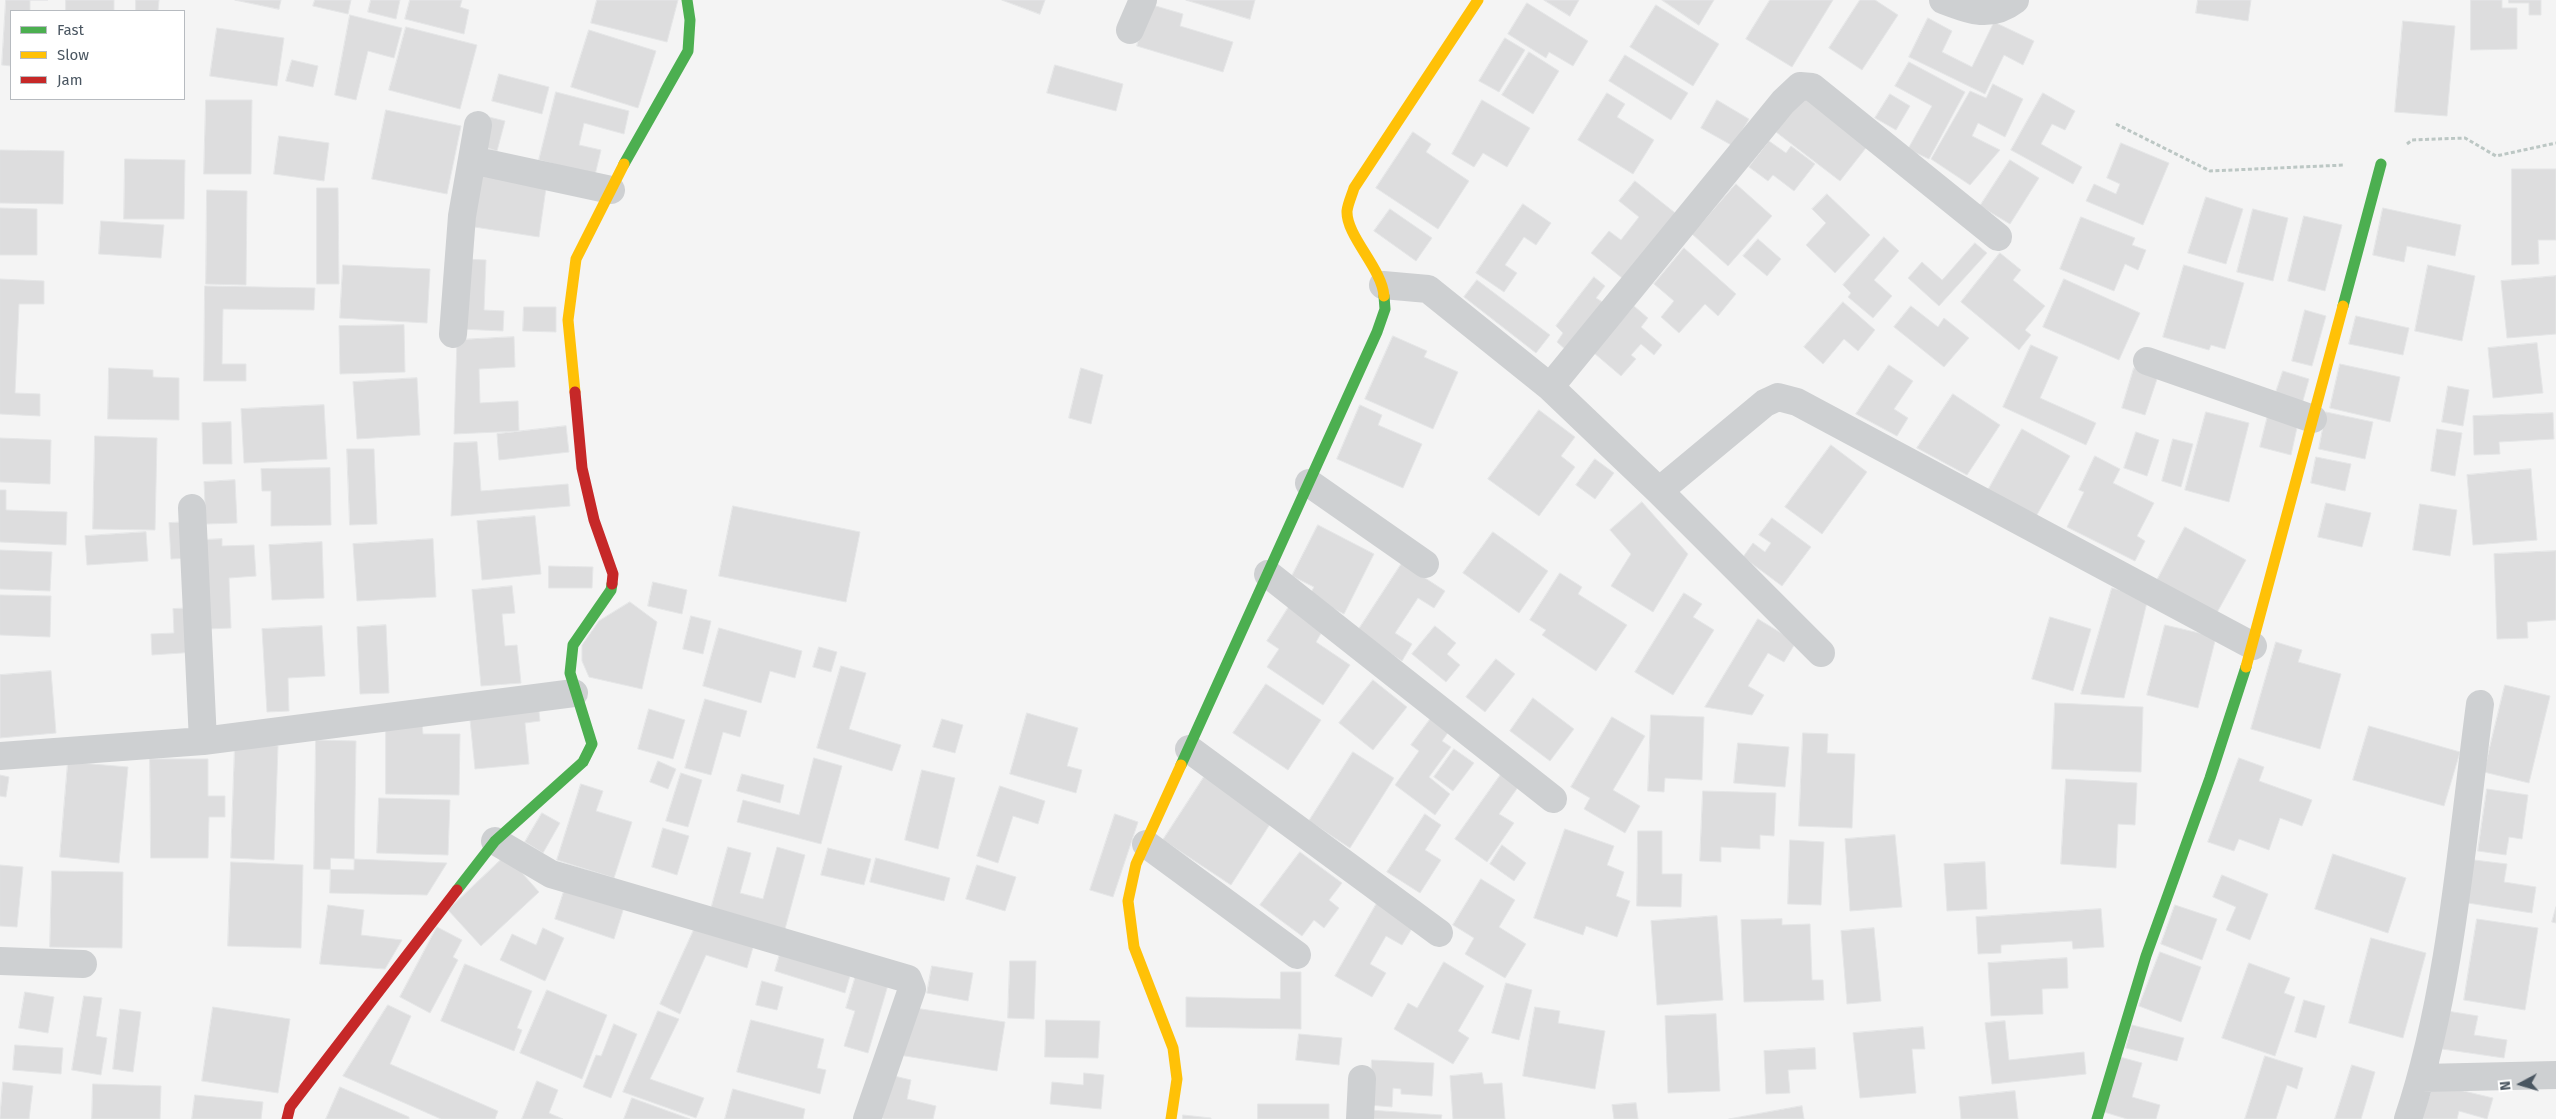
<!DOCTYPE html>
<style>
body{margin:0}
#map{position:relative;width:2556px;height:1119px;overflow:hidden;background:#f4f4f4;font-family:"Fira Sans",sans-serif}
canvas{display:block}
.legend{position:absolute;left:10px;top:10px;width:175px;height:90px;box-sizing:border-box;background:#fff;border:1px solid #b7bbc0;margin:0;padding:6px 9px;list-style:none;font-size:15px;color:#4a5661}
.legend li{display:flex;align-items:center;gap:10px;height:25px}
.legend b{width:25px;border:1px solid #b7bbc0}
.north{position:absolute;left:2496px;top:1059px;width:50px;height:50px;-webkit-text-stroke:4px #fff;paint-order:stroke;rotate:264deg;font-size:14px;font-weight:700;line-height:20px;text-align:center;color:#4a5661}
.north::after{content:'';display:block;margin:auto;width:18px;height:22px;background:#4a5661;clip-path:polygon(50% 0,100% 100%,50% 72%,0 100%)}
</style>
<div id="map">
<canvas width="2556" height="1119"></canvas>
<ul class="legend">
<li><b style="height:6px;background:#4caf50"></b>Fast</li>
<li><b style="height:6px;background:#ffc107"></b>Slow</li>
<li><b style="height:6px;background:#c62828"></b>Jam</li>
</ul>
<div class="north">N</div>
</div>
<script>
const context = document.querySelector('canvas').getContext('2d');
context.lineJoin = 'round';
function fill(path, color) { context.fillStyle = color; context.fill(path, 'evenodd'); }
function strokePath(path, color, width, dash) { context.strokeStyle = color; context.lineWidth = width; context.lineCap = dash ? 'butt' : 'round'; context.setLineDash(dash || []); context.stroke(path); }
const building = new Path2D(`
 M6 0H48H30V11H11V66L2 65Z
 M66 0H114V11H66Z
 M136 0H159L158 11H136Z
 M235 0H281L279 9Z
 M315 0H351L348 14 313 6Z
 M371 0H400L396 19 368 12Z
 M410 0H462L460 7 469 10 464 34 405 19Z
 M597 0H678L667 42 591 23Z
 M1002 0H1045L1040 14Z
 M1186 0H1255L1250 19Z
 M1544 0H1579L1570 16Z
 M1662 0H1714L1699 25Z
 M1770 0H1833L1792 67 1746 39Z
 M1860 0H1875L1898 15 1862 70 1829 48Z
 M2198 0H2251L2248 21 2196 13Z
 M2471 0H2502V8H2517V49L2471 50Z
 M2509 0H2541V15H2529V3H2509Z
 M1527 3 1588 41 1573 66 1549 52 1546 58 1508 34Z
 M1149 4 1183 14 1180 26 1233 42 1223 72 1137 46Z
 M1656 5 1719 44 1693 86 1630 47Z
 M350 15 402 28 394 58 368 51 356 100 335 95Z
 M1928 18 1952 31 1942 52 1972 67 1994 22 2034 41 2023 65 2004 55 1985 94 1909 57Z
 M2403 21 2455 26 2447 116 2395 112Z
 M406 27 477 45 460 109 389 90Z
 M217 28 284 38 277 86 210 76Z
 M589 30 656 51 638 108 571 87Z
 M1505 38 1525 50 1499 92 1479 81Z
 M1529 52 1559 71 1533 114 1502 95Z
 M1625 55 1688 93 1671 120 1609 81Z
 M292 60 318 66 313 87 286 81Z
 M1909 62 1965 92 1929 159 1908 149 1932 106 1895 86Z
 M1055 65 1123 84 1116 111 1047 93Z
 M499 74 549 87 542 114 492 101Z
 M1993 84 2023 99 2005 137 1978 123 1972 136 2000 150 1970 185 1931 159 1970 91 1986 98Z
 M556 92 629 111 624 134 584 123 579 145 601 150 595 175 539 160Z
 M1607 93 1625 104 1617 117 1654 140 1633 174 1578 140Z
 M2043 93 2075 111 2065 130 2052 124 2041 144 2082 167 2073 184 2011 150Z
 M1805 94 1869 144 1840 181 1776 132Z
 M1890 94 1910 106 1896 130 1875 118Z
 M206 100H252L251 174H204Z
 M1482 100 1530 128 1507 167 1483 153 1474 167 1452 154Z
 M1717 100 1749 119 1733 146 1701 128Z
 M386 110 461 126 447 194 372 179Z
 M489 117 505 121 497 151 482 146Z
 M1413 132 1431 144 1426 152 1469 181 1438 229 1376 188Z
 M279 136 329 143 324 181 274 174Z
 M1769 141 1786 153 1791 146 1815 164 1794 191 1773 175 1768 181 1749 167Z
 M2121 143 2169 163 2143 225 2086 201 2094 184 2116 194 2120 184 2107 178Z
 M0 150 64 151 63 204 0 203Z
 M125 159 185 160 184 219H124Z
 M2010 160 2039 178 2010 224 1980 206Z
 M2512 169H2556V240H2538L2539 264 2512 265Z
 M476 170 547 181 539 237 468 226Z
 M1635 181 1679 216 1627 282 1591 253 1609 231 1621 240 1639 217 1619 201Z
 M1736 184 1772 216 1728 266 1692 234Z
 M317 188H338L339 284H317Z
 M207 190 247 191 246 285 206 284Z
 M1827 194 1870 235 1835 273 1806 245 1826 223 1812 209Z
 M2206 197 2243 209 2226 264 2188 253Z
 M1523 204 1551 223 1536 245 1524 237 1505 265 1517 273 1504 292 1476 273Z
 M0 208 37 209V255H0Z
 M2383 208 2461 225 2455 256 2407 246 2404 262 2373 255Z
 M1390 209 1432 238 1416 261 1374 231Z
 M2253 209 2288 218 2273 281 2237 272Z
 M2304 216 2342 225 2325 291 2288 281Z
 M2081 217 2135 238 2132 245 2146 250 2138 270 2125 264 2114 291 2060 269Z
 M101 221 164 225 161 258 99 254Z
 M1884 237 1899 251 1874 280 1892 296 1873 318 1848 297 1851 293 1843 285Z
 M1758 239 1781 259 1767 276 1743 256Z
 M1975 243 1987 253 1939 306 1908 278 1922 262 1942 280Z
 M1684 248 1736 294 1718 316 1705 304 1679 333 1661 317 1674 301 1654 284Z
 M2000 253 2021 270 2013 280 2045 306 2025 330 2031 335 2019 350 1961 302Z
 M463 259 486 260 484 310 504 311 503 331 460 329Z
 M343 265 430 269 427 323 340 318Z
 M2184 265 2244 283 2225 349 2211 345 2209 350 2163 337Z
 M2428 265 2475 276 2462 341 2415 331Z
 M2556 276V334L2507 338 2501 281Z
 M1594 277 1605 286 1596 298 1604 303 1567 351 1557 342 1563 333 1556 326Z
 M0 279 44 281V304H19L15 393 40 394V416L0 414Z
 M2064 279 2140 313 2119 360 2043 327Z
 M1477 280 1550 335 1536 353 1464 297Z
 M205 286 315 288 314 310 223 309 222 364H246V381H204Z
 M1843 302 1875 330 1858 351 1844 339 1823 364 1804 347Z
 M1634 306 1648 318 1641 327 1662 345 1654 355 1641 344 1631 355 1636 359 1621 376 1594 353Z
 M1911 306 1938 327 1944 318 1969 338 1944 367 1894 327Z
 M524 307H556V332L523 331Z
 M2305 310 2326 316 2312 366 2292 361Z
 M2356 316 2409 328 2403 355 2349 344Z
 M404 325 405 372 340 374 339 326Z
 M1393 336 1427 351 1424 357 1458 372 1433 429 1365 399Z
 M514 337 515 367 479 369 480 403 518 401 519 431 454 434 457 340Z
 M2537 343 2543 393 2493 398 2488 348Z
 M2031 345 2058 357 2040 398 2096 423 2086 445 2003 407Z
 M2340 364 2400 377 2390 422 2330 408Z
 M1889 365 1913 381 1894 409 1908 418 1897 436 1856 414Z
 M109 368 153 370V377L179 378V420L108 419Z
 M1081 368 1103 375 1091 424 1069 418Z
 M2134 368 2158 376 2145 415 2122 408Z
 M2283 371 2309 379 2302 404 2275 395Z
 M417 378 420 435 357 439 353 382Z
 M2448 386 2469 390 2463 426 2442 422Z
 M1953 394 2000 425 1967 475 1917 448Z
 M324 405 327 459 244 463 241 409Z
 M1360 405 1382 415 1378 425 1422 444 1403 488 1337 459Z
 M1539 410 1575 437 1561 456 1575 467 1539 516 1488 479Z
 M2206 412 2249 423 2229 502 2185 490Z
 M2326 412 2373 422 2365 459 2319 449Z
 M2553 413 2554 439 2499 442 2500 454 2474 455 2473 416Z
 M2268 415 2298 423 2291 455 2260 447Z
 M231 422 232 464H203L202 423Z
 M566 426 569 452 499 460 497 434Z
 M2022 429 2070 456 2034 520 1987 492Z
 M2437 429 2462 433 2455 476 2431 471Z
 M2136 432 2159 440 2147 476 2124 468Z
 M95 436 157 438 155 530 93 529Z
 M0 438 51 440 50 484 0 482Z
 M2173 439 2193 444 2181 487 2162 481Z
 M477 442 481 491 568 484 570 506 451 516 454 443Z
 M1831 445 1867 472 1822 534 1785 507Z
 M347 449H374L377 524 350 525Z
 M2095 456 2120 469 2113 483 2154 503 2137 536 2145 541 2135 561 2067 527 2084 492 2079 490Z
 M2316 457 2351 464 2345 491 2311 483Z
 M1595 459 1614 473 1595 499 1576 485Z
 M330 468 331 525 271 526V491H262L261 469Z
 M2531 469 2537 540 2473 545 2467 475Z
 M235 480 237 523 206 524 204 482Z
 M0 490H6V510L67 512 66 545 0 542Z
 M1642 502 1688 554 1653 612 1611 586 1631 554 1610 530Z
 M2326 503 2371 513 2362 547 2318 537Z
 M2420 504 2457 510 2450 556 2413 550Z
 M733 506 860 532 846 602 719 576Z
 M535 516 541 574 482 580 477 521Z
 M1772 518 1811 547 1782 586 1743 557 1753 543 1765 552 1771 543 1759 535Z
 M189 522 190 558 171 559 169 523Z
 M1318 525 1374 554 1344 614 1309 596 1314 587 1292 576Z
 M2185 527 2246 560 2214 618 2154 586Z
 M146 532 148 561 87 565 85 536Z
 M1493 532 1548 571 1519 613 1463 573Z
 M222 539V546L254 545 256 576 229 578 231 628 207 629 202 540Z
 M433 539 436 597 357 601 353 544Z
 M322 542 324 598 272 600 269 545Z
 M0 550 52 552 50 591 0 589Z
 M2556 551V620L2527 622 2528 638 2497 639 2494 554Z
 M1402 563 1445 591 1434 608 1418 598 1395 633 1412 644 1402 661 1357 632Z
 M549 566 593 567 592 588H549Z
 M1560 573 1582 587 1578 594 1627 625 1596 671 1542 635 1546 630 1530 620Z
 M653 582 687 590 682 614 648 606Z
 M512 586 515 613 502 614 505 646 517 645 521 683 481 686 472 590Z
 M2112 588 2148 598 2124 698 2081 694Z
 M1684 593 1702 604 1693 617 1714 630 1673 695 1635 672Z
 M0 595 51 596 50 637 0 635Z
 M630 602 657 622 642 689 589 677 582 661V645L599 621Z
 M1290 605 1324 628 1316 642 1350 665 1323 705 1267 667 1279 649 1267 641Z
 M194 608 196 652 152 655 151 634 174 633 173 609Z
 M691 616 711 621 703 654 683 649Z
 M2050 617 2091 629 2073 691 2032 679Z
 M1758 619 1796 642 1784 662 1768 653 1748 686 1764 695 1752 715 1705 707Z
 M386 625 389 693 360 694 357 627Z
 M2165 625 2216 637 2198 708 2147 695Z
 M322 626 325 676 288 678 289 711 267 712 262 629Z
 M1435 626 1456 643 1447 654 1460 665 1446 682 1412 654Z
 M719 628 802 651 795 678 770 671 761 703 703 686Z
 M2276 642 2302 650 2298 662 2341 674 2320 749 2251 729Z
 M819 647 837 652 831 672 813 667Z
 M1496 659 1515 674 1485 712 1466 697Z
 M841 666 866 673 849 729 901 745 892 771 817 748Z
 M51 671 56 733 0 738V675Z
 M1373 680 1407 707 1373 750 1339 723Z
 M1266 684 1321 720 1288 770 1233 733Z
 M2505 685 2550 696 2529 783 2484 772Z
 M1533 698 1574 729 1550 761 1510 731Z
 M705 699 747 711 740 737 723 732 711 775 685 768Z
 M538 703 540 721 525 723 529 764 475 769 469 710Z
 M2055 703 2143 707 2141 772 2052 769Z
 M649 709 685 720 673 759 638 749Z
 M1027 713 1078 728 1067 766 1082 770 1076 793 1010 774Z
 M1434 714 1452 727 1442 741 1451 747 1429 777 1450 794 1435 815 1395 785 1419 751 1411 745Z
 M1651 715 1704 717 1702 780 1665 778 1664 792 1648 791Z
 M1612 717 1645 736 1613 790 1640 806 1625 833 1584 809 1590 798 1571 787Z
 M942 719 963 725 955 753 933 747Z
 M386 723H422L423 734H460L459 795 386 794Z
 M2369 726 2460 752 2444 806 2353 780Z
 M1803 733 1828 734 1827 753 1855 754 1852 828 1799 826Z
 M316 740 356 741 354 870 314 869Z
 M1738 743 1789 747 1785 787 1734 783Z
 M235 744 278 746 274 860 231 858Z
 M1454 749 1474 763 1453 791 1434 777Z
 M1353 752 1394 778 1350 848 1309 821Z
 M814 758 842 766 821 844 737 822 743 800 799 815Z
 M2239 758 2264 767 2259 781 2312 800 2302 826 2280 818 2269 850 2239 839 2234 851 2208 842Z
 M150 759H208V796H225V817H209L208 858H151Z
 M658 761 676 769 668 789 650 782Z
 M68 762 128 767 119 863 60 857Z
 M922 770 955 778 938 849 905 840Z
 M1504 770 1521 783 1499 814 1514 823 1487 862 1455 839Z
 M681 773 702 780 688 827 666 821Z
 M742 774 784 785 780 803 737 791Z
 M0 775 9 777 6 797 0 796Z
 M1204 777 1272 821 1231 885 1163 840Z
 M2066 779 2137 783 2135 825 2118 824 2116 868 2061 864Z
 M581 784 603 791 596 811 632 822 614 878 557 860Z
 M1000 786 1045 801 1038 824 1013 816 998 863 977 856Z
 M2487 789 2528 795 2522 839 2509 837 2506 855 2478 851Z
 M1703 791 1776 793 1774 836 1760 835V849L1721 847V862L1700 861Z
 M379 798 450 800 448 855 377 853Z
 M542 813 560 823 543 853 525 842Z
 M1115 814 1138 822 1113 897 1090 890Z
 M1425 814 1441 825 1425 850 1441 860 1420 893 1387 872Z
 M663 828 689 836 677 875 652 867Z
 M1565 829 1614 846 1607 865 1624 872 1616 896 1630 901 1617 937 1586 926 1583 935 1534 918Z
 M1638 831H1662V874H1682L1681 907 1637 906Z
 M1895 835 1902 907 1850 911 1845 839Z
 M1790 840 1824 842 1821 905 1788 904Z
 M1502 845 1526 863 1514 881 1490 864Z
 M728 847 751 853 740 893 763 899 777 847 805 855 785 929 711 909Z
 M828 848 871 859 864 885 821 875Z
 M1300 852 1342 883 1329 900 1339 908 1324 928 1314 920 1302 936 1260 905Z
 M2333 854 2406 878 2388 933 2315 909Z
 M506 855 539 892 481 946 448 910Z
 M331 858 447 863 427 895 330 893Z
 M876 858 950 878 944 901 870 882Z
 M2474 860 2507 864 2504 882 2536 887 2532 913 2468 903Z
 M231 862 303 865 301 948 228 946Z
 M1985 862 1987 909 1947 911 1944 864Z
 M0 865 23 867 17 927 0 926Z
 M977 865 1016 877 1005 911 966 899Z
 M52 871 123 872 122 948 50 947Z
 M2222 875 2268 894 2250 940 2226 930 2236 907 2213 897Z
 M1481 879 1515 900 1499 927 1526 944 1505 978 1465 954 1474 938 1453 925Z
 M566 885 625 904 614 939 555 919Z
 M1377 903 1414 925 1402 945 1386 936 1370 964 1386 973 1372 997 1335 976Z
 M328 905 364 910 361 935 402 940 385 969 320 964Z
 M2175 905 2217 919 2202 960 2161 944Z
 M2556 907V923L2552 922Z
 M2101 909 2104 947 2073 949 2072 941 2001 945V953L1978 954 1976 917Z
 M1717 916 1723 1000 1657 1005 1651 921Z
 M1782 919V925L1810 924 1812 980H1823L1824 1000 1744 1002 1741 920Z
 M2477 919 2538 928 2525 1010 2464 1000Z
 M697 923 756 937 747 968 706 955 680 1014 660 1004Z
 M437 927 462 940 453 957 458 960 430 1013 400 997Z
 M543 928 564 938 545 981 500 960 512 934 536 945Z
 M1874 928 1881 1001 1847 1004 1841 931Z
 M2371 938 2426 953 2403 1038 2349 1023Z
 M782 947 852 969 845 993 775 971Z
 M2160 952 2201 967 2181 1022 2139 1006Z
 M2067 958 2068 988 2042 989 2043 1014 1991 1016 1988 963Z
 M1010 961H1036L1034 1019 1008 1018Z
 M1444 962 1484 986 1458 1031 1469 1038 1453 1064 1394 1029 1408 1003 1417 1008Z
 M2249 963 2290 978 2284 993 2295 997 2275 1056 2222 1038Z
 M465 964 532 991 517 1028 522 1030 514 1051 441 1021Z
 M932 966 973 973 968 1001 927 993Z
 M1281 972H1301V1029L1186 1027V997L1280 999Z
 M856 975 888 985 868 1053 844 1046 855 1011 846 1008Z
 M762 981 783 987 777 1010 756 1005Z
 M1506 983 1532 990 1519 1040 1492 1033Z
 M547 990 607 1015 582 1079 520 1053Z
 M25 992 54 997 48 1033 19 1028Z
 M84 996 102 998 96 1036 107 1038 101 1075 72 1070Z
 M2304 1000 2325 1006 2316 1038 2295 1032Z
 M388 1005 411 1016 390 1064 498 1111 495 1119H441L343 1076Z
 M213 1007 290 1019 278 1093 202 1081Z
 M1535 1007 1560 1011 1558 1023 1605 1031 1595 1089 1523 1076Z
 M915 1008 1005 1022 997 1071 899 1055Z
 M120 1009 141 1012 133 1072 113 1069Z
 M658 1011 679 1019 650 1079 704 1098 696 1118 623 1092Z
 M2447 1011 2478 1016 2474 1035 2507 1040 2504 1058 2442 1049Z
 M1716 1014 1720 1091 1668 1093 1665 1016Z
 M751 1020 824 1039 817 1068 826 1070 820 1094 737 1072Z
 M1046 1020 1100 1021 1098 1058 1045 1057Z
 M2005 1021 2009 1060 2084 1052 2086 1074 1992 1084 1985 1023Z
 M614 1024 637 1034 611 1098 583 1087 596 1055 601 1056Z
 M2132 1025 2184 1038 2177 1061 2126 1048Z
 M1923 1027 1925 1049H1912L1916 1093 1860 1098 1853 1033Z
 M1299 1034 1342 1038 1339 1065 1296 1060Z
 M15 1045 63 1048 61 1074 13 1070Z
 M1815 1048 1816 1069 1788 1070 1790 1093 1766 1094 1764 1051Z
 M2265 1056 2303 1068 2297 1089 2287 1085 2276 1119H2245Z
 M2120 1057 2142 1063 2132 1097 2160 1105 2156 1119H2127L2104 1112Z
 M1372 1060 1434 1063 1432 1096 1401 1094V1089L1393 1088 1392 1107 1369 1105Z
 M2352 1065 2375 1072 2361 1119H2335Z
 M1084 1073 1104 1075 1101 1109 1050 1104 1052 1082 1083 1085Z
 M1482 1073 1484 1084 1502 1083 1505 1119H1453L1450 1076Z
 M890 1075 911 1080 907 1099 936 1106 933 1119H884L875 1117Z
 M537 1081 558 1090 549 1113 563 1119H522Z
 M3 1082 33 1086 29 1119H0Z
 M93 1084 161 1086 160 1119H92Z
 M2434 1084 2493 1098 2487 1119 2459 1111 2457 1119H2421Z
 M340 1087 409 1117V1119H326Z
 M733 1089 805 1109 803 1119H725Z
 M2015 1091 2018 1119H1961L1959 1097Z
 M195 1095 263 1102 261 1119H192Z
 M632 1098 690 1119H624Z
 M1636 1103 1638 1119H1614L1612 1105Z
 M1258 1104H1329V1119H1258Z
 M1802 1106 1804 1119H1729Z
 M1369 1110 1442 1115 1441 1119H1369Z
 M1183 1115 1211 1118V1119H1183Z`);
fill(building, '#ddddde');
strokePath(building, '#e5e6e7', 1);
strokePath(new Path2D(`
 M2116 124 2210 171 2345 165
 M2407 144 2412 140 2465 138 2496 156 2556 143`), '#bcc7c4', 3, [4, 2.5]);
strokePath(new Path2D(`
 M1943 0C1969 10 1990 19 2015 0
 M1130 30 1143 0
 M472 160 611 190
 M1383 285 1428 289 1550 387 1659 491 1821 653
 M453 334 462 216 478 125
 M2147 361 2313 419
 M1550 387 1783 102 1800 86 1812 87 1998 237
 M1309 483 1425 564
 M1659 491 1765 403 1778 397 1797 402 2253 646
 M192 508 203 741
 M1268 574 1553 799
 M1189 749 1439 933
 M0 756 203 741 574 693
 M495 841 551 874 908 979 912 989 867 1119
 M1146 844 1297 955
 M0 961 83 964
 M2422 1078 2556 1075
 M1360 1119 1362 1079
 M2408 1119C2451 991 2462 839 2480 704`), '#ced0d2', 28);
strokePath(new Path2D(`
 M624 164 688 51 690 20 687 0
 M2343 306 2381 164
 M1181 765 1377 332 1385 309 1384 296
 M457 890 495 841 583 762 592 744 570 673 573 645 611 590 612 584
 M2097 1119 2146 956 2210 778 2246 667`), '#4caf50', 11);
strokePath(new Path2D(`
 M1384 296C1382 268 1346 236 1347 211 1348 203 1352 195 1354 188L1478 0
 M575 392 568 320 576 259 624 164
 M2246 667 2343 306
 M1171 1119 1177 1079 1173 1048 1134 947 1128 901 1136 864 1181 765`), '#ffc107', 11);
strokePath(new Path2D(`
 M575 392 582 468 594 520 613 574 612 584
 M287 1119 290 1107 457 890`), '#c62828', 11);
</script>
